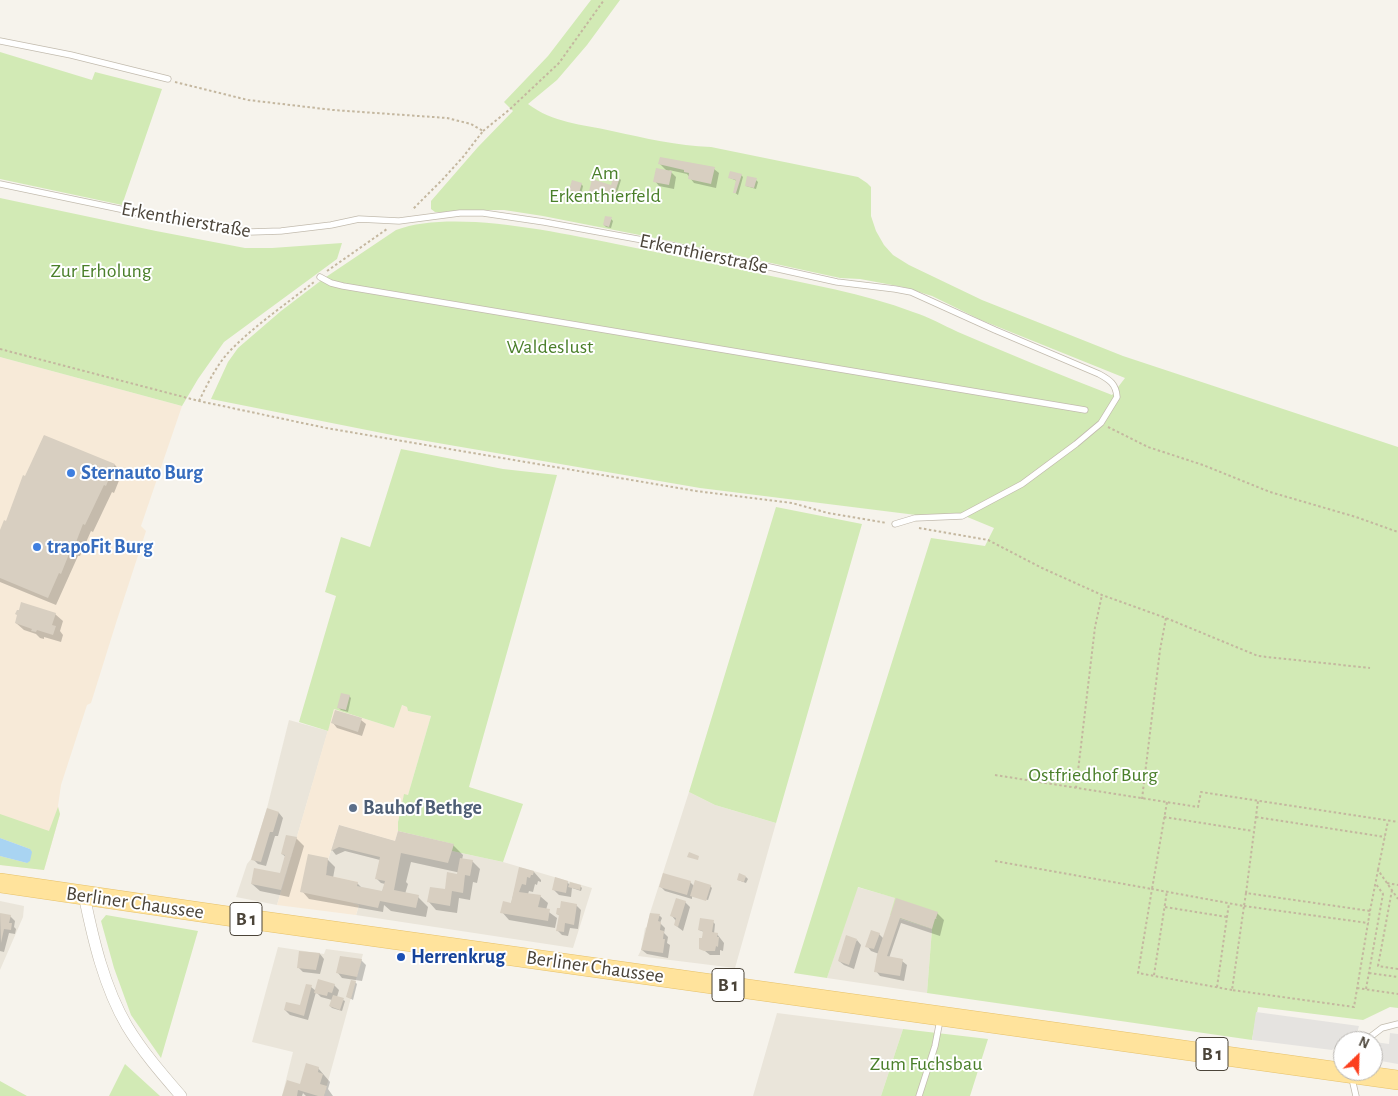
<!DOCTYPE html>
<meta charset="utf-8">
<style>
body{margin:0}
#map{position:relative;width:1398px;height:1096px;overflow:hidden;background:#f6f3ec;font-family:"Alegreya Sans",sans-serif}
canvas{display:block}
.north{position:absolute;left:1333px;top:1031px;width:50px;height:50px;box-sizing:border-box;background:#fff;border:1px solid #b7b4b0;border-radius:50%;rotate:24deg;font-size:14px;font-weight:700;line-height:20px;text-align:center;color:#4b4439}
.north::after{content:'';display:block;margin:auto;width:18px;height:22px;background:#fc3f1d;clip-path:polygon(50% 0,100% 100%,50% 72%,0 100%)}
</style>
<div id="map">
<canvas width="1398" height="1096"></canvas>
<div class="north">N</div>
</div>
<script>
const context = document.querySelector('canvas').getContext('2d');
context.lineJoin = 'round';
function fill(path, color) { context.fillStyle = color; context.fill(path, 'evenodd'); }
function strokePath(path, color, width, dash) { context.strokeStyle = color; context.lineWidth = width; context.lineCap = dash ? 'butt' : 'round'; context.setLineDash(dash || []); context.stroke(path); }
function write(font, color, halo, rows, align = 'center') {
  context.font = font + ' "Alegreya Sans",sans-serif'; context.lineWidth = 4; context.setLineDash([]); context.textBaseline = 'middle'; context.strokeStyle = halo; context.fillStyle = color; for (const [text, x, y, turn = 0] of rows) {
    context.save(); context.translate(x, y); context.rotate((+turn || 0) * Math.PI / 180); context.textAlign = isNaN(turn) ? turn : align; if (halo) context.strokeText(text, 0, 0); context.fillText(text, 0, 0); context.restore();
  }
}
fill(new Path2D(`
 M289 720 328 731 277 905 236 897 247 864 251 859 267 808Z
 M689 792 715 805 776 823 735 968 638 956 641 950 645 928 647 927 650 913Z
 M339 825 396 841 398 831 454 844 452 851 503 862 592 888 573 948 356 915 359 905 353 903 326 875 328 860Z
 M857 887 896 898 890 916 932 929 927 993 827 978Z
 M0 901 24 906 23 917 0 970Z
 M278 947 324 954 326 949 363 954 324 1096H282L293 1052 252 1042Z
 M777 1013 903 1029 881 1096H753Z`), '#eae5da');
fill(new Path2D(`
 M0 357 182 406 141 526 146 531 116 623 91 703 87 705 61 785 58 806 60 814 44 870 0 865Z
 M401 705 407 707 408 711 431 716 408 795H404L398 822V831L395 841 339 825 328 860 326 875 358 882 353 903 359 905 356 915 277 905 334 709 394 728Z`), '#f7ead8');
fill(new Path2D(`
 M591 0H620L587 45 557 80 528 104C553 123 581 124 612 131 645 138 677 146 711 147L858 177 867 183 871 187V216L876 231 884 245 893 255 909 265 982 300 1123 356 1398 447V1008L1390 1007 1363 1020 1258 1007 1252 1040 927 993 932 929 890 915 895 898 858 887 827 978 794 973 931 538 985 546 994 528 960 514 916 515 700 488 397 436 211 399 228 362 238 348 281 311 323 279 396 230C452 209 556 232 616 244 662 253 709 263 756 273 808 284 863 293 913 312 929 317 943 325 958 332 1009 354 1060 375 1112 395L1125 378 981 320 932 296 903 287 860 279 840 278 670 241 543 216 504 210H479L443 212H435L431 209V201L478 147 513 111 504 102 548 56Z
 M0 52 92 80 95 72 162 89 122 205 0 179Z
 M0 198 156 231 245 248H272L342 243 337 259 224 342 198 379 182 406 0 357Z
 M401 449 503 469 557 475 469 787 523 804 503 862 452 851 453 844 398 831V822L404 794 408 795 431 716 408 711 407 707 402 705 394 728 334 709 328 731 299 722 336 596 325 592 341 537 370 547Z
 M776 507 862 524 776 823 715 805 689 792Z
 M58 807 60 814 44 870 0 865V856L27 863 30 849 0 838V814L49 831Z
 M106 915 198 931 161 1058 131 1015 114 968 101 921Z
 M903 1029 988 1039 970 1096H881Z
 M125 1064 160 1096H109Z
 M0 1081 27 1096H0Z`), '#d2eab5');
fill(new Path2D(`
 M1256 1012 1359 1026 1357 1033 1343 1041 1332 1050 1252 1040Z
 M1390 1033 1398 1034V1064L1381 1061 1382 1055 1373 1054 1375 1042 1389 1044Z`), '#e5e3e0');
fill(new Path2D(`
 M0 838 30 849 32 852 30 861 27 863 0 856Z`), '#a9d4f2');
fill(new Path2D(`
 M660 164 714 169 719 173 716 188 694 183 687 174 669 170 676 177 674 189 659 186 655 181 667 171Z
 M741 175 743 177 738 195 734 192 737 181 730 178Z
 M619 178 621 180 615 199 613 201 595 195 590 190 612 186Z
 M756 180 758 182 756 189 746 186Z
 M581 184 583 186 581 195 570 190Z
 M611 219 613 221 611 228 606 227 604 225Z
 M44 436 115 465 122 473 114 493 112 492 93 532 91 531 80 556H78L56 605 0 582V533L7 523Z
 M55 614 63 621 60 631 63 635 61 642 44 637V639L40 638 36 634 24 630 16 623 18 616Z
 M349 696 351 698 348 712 341 710 339 708Z
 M361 720 366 724 362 736 337 728 333 723Z
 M268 810 279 813 283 818 278 836H275L266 866 258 864 253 859Z
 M340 827 396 842 453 845 463 855 462 860 472 861 480 869 477 883 473 882 470 900 459 898 457 913 436 910 429 902 446 890 461 873 411 862 406 882 408 884 405 894 418 897 428 907 426 917 391 911 384 905 383 912 309 899 302 891 327 859 335 867 333 878 357 883 363 889 382 892 385 884 381 883 376 878 380 860 345 851 336 855 332 850Z
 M296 838 304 846 289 897 260 891 252 884 281 874 286 857 282 854Z
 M520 868 534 872 541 880V882L538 881 537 885 535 884 533 892 529 891 528 894 540 896 548 903 546 910 557 918 555 928 509 920 502 912 511 904Z
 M746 877 748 879 746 883 738 880Z
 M567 882 570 885 580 886 582 888 581 891 572 888 571 897 559 895 554 890Z
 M690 882 694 886H710L712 888 708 900 692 896V899L665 891 660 886Z
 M685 902 690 907 683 931 675 925 676 921 672 916Z
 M576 905 581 910 578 929 570 928 568 936 562 935 558 931 560 916 557 914Z
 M937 913 944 920 940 936 901 923 889 958 902 961 907 965 904 981 880 976 876 971 879 954 871 951 867 946 879 934 884 939 892 916Z
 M0 914 10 916 15 921 14 927 16 929 15 934 9 933 4 952 0 951Z
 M651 914 660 916 662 918 660 923 665 928 664 933 668 937 667 943 670 945 668 958 647 954 642 950Z
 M713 922 715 924 714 934H717L724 943 723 951 720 950V955H710L700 947 704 932 699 930Z
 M857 940 861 945 854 969 844 965 839 961Z
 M300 952 320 954 324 959 320 974 303 972 298 967Z
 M361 960 366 965 362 981 342 978 338 973Z
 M355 982 357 984 353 1000 348 997Z
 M334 985 339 990 337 997 345 1001 342 1011 332 1008 330 1006 332 1000 321 997 316 992 308 1020 290 1015 285 1010 301 1007 311 987 316 991Z
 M318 1068 330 1082 328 1089 333 1096H306L303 1093 302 1096H283L301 1086Z`), '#0003');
fill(new Path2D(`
 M660 157 715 167 711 184 688 179 689 173 684 172V170L658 164Z
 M656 168 672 171 669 185 653 182Z
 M730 171 742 174 736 193H733L736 180 728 178Z
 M614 175 620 177 613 198 589 191 592 179 611 185Z
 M747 176 757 178 754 188 745 186Z
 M572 180 582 183 579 193 569 190Z
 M605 216 612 217 609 227 603 225Z
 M44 435 115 464 106 486 104 485 85 525 83 524 73 550 71 549 61 574 59 573 48 598 0 578V530L4 520 6 521 23 475 25 476Z
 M21 602 56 613 52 625 56 626 53 635 37 630 36 632 31 631 32 629 15 623 17 615 15 614 17 610H19Z
 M341 693 350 695 346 710 337 708Z
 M335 710 362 718 358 732 331 723Z
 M267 808 279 812 273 832H270L261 862 251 860Z
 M339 825 395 841 398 831 454 844 448 863 401 853 394 890 419 895 416 908 380 901 378 908 300 892 308 854 328 858 326 875 358 882 357 886 382 891 385 881 375 879 380 857 339 847 331 851Z
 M286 835 297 837 281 890 251 884 254 868 280 873 285 855 281 854Z
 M689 852 699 856 698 860 687 857Z
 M460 858 473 860 470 876 465 875 463 893 452 891 450 906 427 902 430 887 445 889 447 872 457 874Z
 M519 867 534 871 533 875H531L530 878 527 877 526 885 522 884 519 892 541 895 538 907 550 909 548 921 500 913 503 901 511 903Z
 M663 873 691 881 687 895 659 887Z
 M739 873 746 876 744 882 737 880Z
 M555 877 568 881 566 893 552 890Z
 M695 880 711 885 706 901 690 896Z
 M570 882 581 885 580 890 568 887Z
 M676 898 686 901 678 927 674 925 676 918 670 916Z
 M896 898 938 912 936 918H937L935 919 932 929 900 918 887 956 903 959 900 976 874 972 877 955Z
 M561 901 577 904 574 925 565 923 564 932 556 931 559 915 556 914 557 908H560Z
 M0 913 11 915 9 923H12L11 930 4 929 1 943Z
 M650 913 660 914 658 921 661 922 660 930 664 931 663 939H665L663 953 641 950Z
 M700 918 714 920 712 932 718 933 717 937H719L718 947 716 946 715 951H704L699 949V938H702L703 931 698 930Z
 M871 930 880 933 874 949 865 947Z
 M846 935 857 939 849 965 838 961Z
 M299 951 320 953 316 970 297 968Z
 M340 956 362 959 357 977 336 973Z
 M318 979 335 984 332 993 328 992 327 996 314 993Z
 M351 980 356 981 351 999 346 997Z
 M306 984 312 985 304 1016 284 1010 286 1002 300 1005Z
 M333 995 344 998 340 1010 329 1006Z
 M306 1063 319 1067 318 1072 323 1074 320 1084 327 1086 324 1096H318L298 1090 297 1096H282L287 1080 300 1084Z`), '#d8cfc1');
const lane = new Path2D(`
 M0 41 71 55 168 79
 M0 184 158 217 229 230 250 232 281 231 331 225 359 219 399 221 460 213H483L544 222 670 245 837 282 895 289 911 292 995 330 1099 374C1110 380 1116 384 1117 397L1101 423 1076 444 1022 484 962 516 915 518 895 524
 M320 277 331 283 343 286 1085 410
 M1365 1041 1382 1028 1398 1024
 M1353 1076V1083L1356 1096
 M919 1096 935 1046 940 1020`);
const street = new Path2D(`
 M84 895C93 939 104 987 127 1026 142 1051 162 1074 181 1096`);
const primary = new Path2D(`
 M0 883 248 919 1398 1080`);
strokePath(lane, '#c2bbae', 7);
strokePath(street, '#c2bbae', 12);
strokePath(primary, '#e6c16a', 20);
strokePath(new Path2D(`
 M175 82 248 100 333 110 447 118 471 124 483 131 463 157 443 179 412 210
 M483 131 509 110 559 63 604 0
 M327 271 387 229
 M0 349 199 401 326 428 696 491 792 503 828 513 887 523
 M199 401C207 385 215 368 227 354 250 329 286 304 314 282
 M1108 427 1148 447 1203 465 1270 492 1356 517 1398 532
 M919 528 988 540 1042 568 1102 595 1166 618 1258 656 1370 668
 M995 775 1198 807 1201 792 1398 822
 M1076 788 1095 627 1102 595
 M1142 799 1160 650 1166 618
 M1164 817 1253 831
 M1256 817 1385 837
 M995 861 1152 889 1167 802
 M1378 870 1388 821
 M1387 883 1398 885
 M1392 890 1378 966 1398 969
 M1246 893 1258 801
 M1244 906 1368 923 1354 1007 1232 990Z
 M1165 907 1227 917
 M1370 911 1378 870 1398 899
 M1369 973 1398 977
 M1154 975 1167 891
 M1217 987 1229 903
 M1357 988 1398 994
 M1366 989 1383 894 1376 884
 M1232 990 1138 973 1152 889 1244 906 1246 893 1370 911 1368 923`), '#c4b79f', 2, [2.5, 2.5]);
strokePath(lane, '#fff', 5.5);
strokePath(street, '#fff', 11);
strokePath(primary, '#ffe39c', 19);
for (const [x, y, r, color] of [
 [71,473,5,"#3f7fe0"],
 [37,547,5,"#3f7fe0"],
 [353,808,5,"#5c6f8a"],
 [401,957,5,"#1a4fb4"]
]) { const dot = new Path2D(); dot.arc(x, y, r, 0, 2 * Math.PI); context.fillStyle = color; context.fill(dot); strokePath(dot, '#fff', 2); }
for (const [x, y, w] of [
 [246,919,32],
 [728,985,32],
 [1212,1054,32]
]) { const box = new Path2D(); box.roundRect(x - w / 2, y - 16.5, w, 33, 4); context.fillStyle = '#fff'; context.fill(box); strokePath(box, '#4b4439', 1); }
write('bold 19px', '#4b4439', null, [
 ["B 1",246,919],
 ["B 1",728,985],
 ["B 1",1212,1054]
]);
write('20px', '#4a7f2a', '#fff', [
 ["Am",605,173],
 ["Erkenthierfeld",605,196],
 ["Zur Erholung",101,271],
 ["Waldeslust",550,347],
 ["Ostfriedhof Burg",1093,775],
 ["Zum Fuchsbau",926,1064]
]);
write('20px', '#4b4439', '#fff', [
 ["Erkenthierstraße",186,220,10],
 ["Erkenthierstraße",704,254,12],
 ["Berliner Chaussee",135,903,8],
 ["Berliner Chaussee",595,967,8]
]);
write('bold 20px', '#366cbe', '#fff', [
 ["Sternauto Burg",81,473],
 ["trapoFit Burg",47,547]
], 'left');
write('bold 20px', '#4e5e75', '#fff', [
 ["Bauhof Bethge",363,808]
], 'left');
write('bold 20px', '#164399', '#fff', [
 ["Herrenkrug",411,957]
], 'left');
</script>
